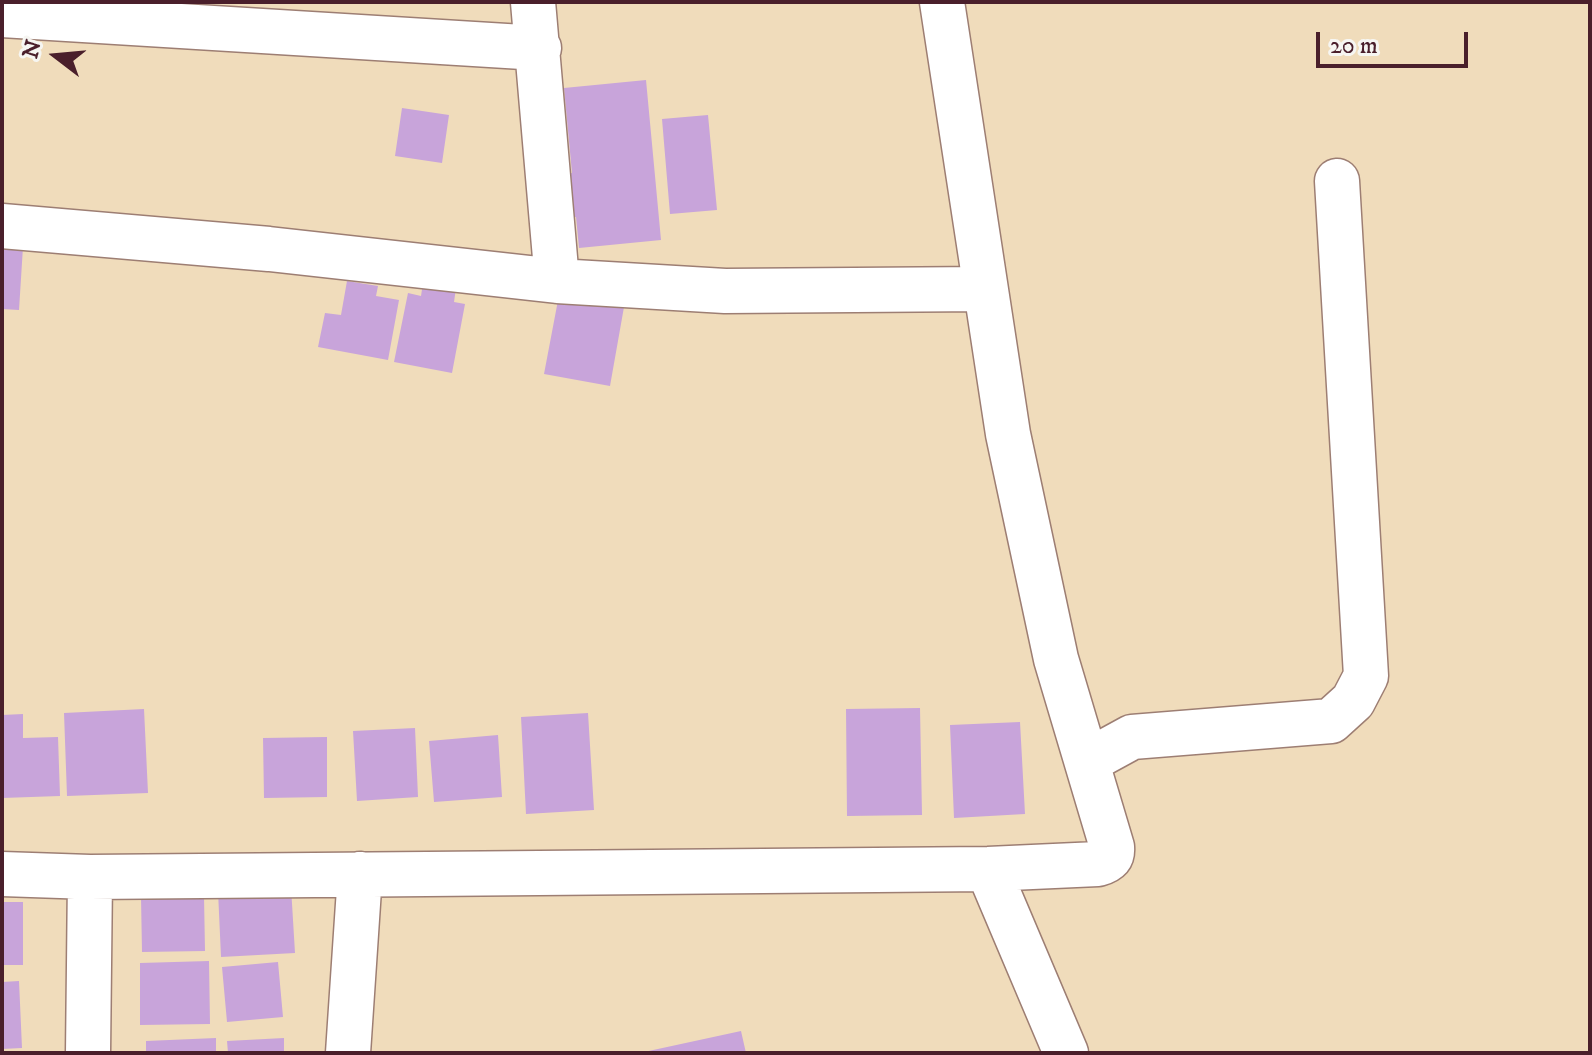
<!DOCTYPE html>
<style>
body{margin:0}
#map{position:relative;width:1592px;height:1055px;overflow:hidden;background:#f0dcbb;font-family:"IM FELL DW Pica",serif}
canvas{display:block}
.frame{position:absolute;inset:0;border:4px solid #4a1f2b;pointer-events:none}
.north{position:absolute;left:16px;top:16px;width:80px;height:80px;-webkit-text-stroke:6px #f6f6f2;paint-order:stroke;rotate:286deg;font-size:22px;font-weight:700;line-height:32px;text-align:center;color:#4a1f2b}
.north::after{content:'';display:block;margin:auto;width:28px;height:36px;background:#4a1f2b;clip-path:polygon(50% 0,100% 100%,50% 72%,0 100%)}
.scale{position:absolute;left:1316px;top:32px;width:152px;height:36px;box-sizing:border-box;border:4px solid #4a1f2b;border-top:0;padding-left:10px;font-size:24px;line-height:28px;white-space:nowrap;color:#4a1f2b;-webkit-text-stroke:6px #f6f6f2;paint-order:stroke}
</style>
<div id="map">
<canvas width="1592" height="1055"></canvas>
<div class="frame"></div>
<div class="north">N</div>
<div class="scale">20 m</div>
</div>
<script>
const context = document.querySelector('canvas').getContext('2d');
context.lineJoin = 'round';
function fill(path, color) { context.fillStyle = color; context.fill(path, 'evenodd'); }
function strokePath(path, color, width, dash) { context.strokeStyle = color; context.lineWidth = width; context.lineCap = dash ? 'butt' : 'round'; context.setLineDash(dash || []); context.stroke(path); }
fill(new Path2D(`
 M646 80 661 240 579 248 576 217 560 219 555 175 572 173 564 88Z
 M402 108 449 115 442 163 395 156Z
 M708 115 717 210 670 214 662 119Z
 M2 229 24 231 19 310 2 309Z
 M347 281 378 286 376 296 399 300 388 360 318 347 325 313 341 315Z
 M423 283 456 288 454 302 465 304 452 373 394 362 408 293 421 296Z
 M559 295 624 307 610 386 544 374Z
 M920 708 922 815 847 816 846 709Z
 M144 709 148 793 67 796 64 713Z
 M588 713 594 810 526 814 521 717Z
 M23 714V738L58 737 60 796 2 798V715Z
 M1020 722 1025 814 954 818 950 725Z
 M415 728 418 797 357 801 353 731Z
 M498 735 502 797 434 802 429 741Z
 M327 737V797L264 798 263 738Z
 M291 887 295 953 221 957 218 891Z
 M204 896 205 951 142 952 141 897Z
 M2 902H23V965H2Z
 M209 961 210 1024 140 1025V963Z
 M278 962 283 1017 227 1022 222 967Z
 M19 981 22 1048 2 1049V982Z
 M741 1031 746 1053H644V1052Z
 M216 1038V1053H146V1041Z
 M284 1038V1053H228L227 1041Z`), '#c8a4da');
const street = new Path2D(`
 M533 2 557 281
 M2 15 539 48
 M2 226 269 249 557 281 725 291 984 289
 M1088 761 1132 737 1331 721 1353 701 1366 676 1337 181
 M988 869 1066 1053
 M2 874 90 877 988 869 1098 864C1108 861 1113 858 1112 847L1056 659 1008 434 942 2
 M88 1053 90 877
 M348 1053 360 874`);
strokePath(street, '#9d7e73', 47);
strokePath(street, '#fff', 44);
</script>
